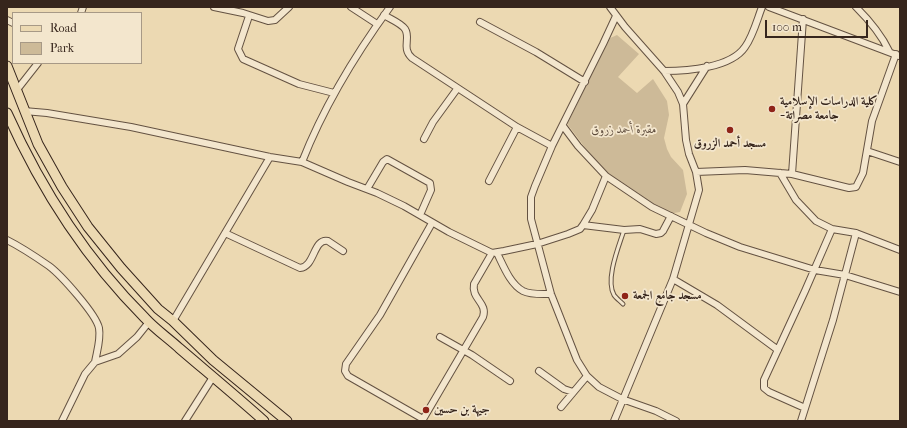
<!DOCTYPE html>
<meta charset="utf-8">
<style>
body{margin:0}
#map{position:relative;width:907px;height:428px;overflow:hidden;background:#ecd9b2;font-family:"IM FELL French Canon",serif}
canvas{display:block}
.frame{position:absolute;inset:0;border:8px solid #36251c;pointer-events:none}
.legend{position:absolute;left:12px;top:12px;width:130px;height:52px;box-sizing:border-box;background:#f3e6cd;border:1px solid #a79986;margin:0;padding:5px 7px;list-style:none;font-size:12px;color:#36251c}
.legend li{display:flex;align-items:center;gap:8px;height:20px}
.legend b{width:20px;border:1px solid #a79986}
.scale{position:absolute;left:765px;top:20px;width:103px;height:18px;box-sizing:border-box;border:2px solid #36251c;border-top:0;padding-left:5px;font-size:12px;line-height:14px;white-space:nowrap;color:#36251c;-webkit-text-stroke:3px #f3e6cd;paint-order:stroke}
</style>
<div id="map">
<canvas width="907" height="428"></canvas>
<div class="frame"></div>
<ul class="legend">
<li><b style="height:5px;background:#ecd9b2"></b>Road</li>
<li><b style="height:11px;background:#cdba98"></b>Park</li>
</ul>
<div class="scale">100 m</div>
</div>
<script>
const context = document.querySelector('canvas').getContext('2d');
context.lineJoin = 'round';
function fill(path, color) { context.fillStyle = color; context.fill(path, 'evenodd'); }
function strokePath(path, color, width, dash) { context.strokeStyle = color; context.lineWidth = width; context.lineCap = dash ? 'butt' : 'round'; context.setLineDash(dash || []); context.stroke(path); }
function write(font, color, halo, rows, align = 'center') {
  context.font = font + ' "IM FELL French Canon",Amiri,serif'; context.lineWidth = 3.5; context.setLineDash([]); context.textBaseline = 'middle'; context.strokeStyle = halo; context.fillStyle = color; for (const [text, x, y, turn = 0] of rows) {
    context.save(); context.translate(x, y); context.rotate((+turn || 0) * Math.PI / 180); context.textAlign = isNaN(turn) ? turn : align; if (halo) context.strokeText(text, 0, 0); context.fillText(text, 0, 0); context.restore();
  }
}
fill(new Path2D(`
 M617 35 639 54 618 77 637 93 653 79 667 101 669 115 664 138 667 149 671 157 683 170 687 194 680 212 674 213 651 205 602 170 568 125V123L608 39Z`), '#cdba98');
const service = new Path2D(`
 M623 304C620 301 616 298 614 295 605 279 619 246 624 230`);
const minor = new Path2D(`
 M214 7 243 13 268 21 275 20 289 7
 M351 7 377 24
 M610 7 625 27 664 71 678 92 683 104 686 140 689 154 696 172 699 190 673 279 614 421
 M769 7 899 56
 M856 7C870 21 881 34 889 51
 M81 13 83 7
 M384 15C390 19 401 23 405 29 411 38 401 48 412 58L517 127 552 146
 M249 16 238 49 243 59 299 84 334 93
 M616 16 603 44 552 146 535 186 531 197V219L551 294 577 360 587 376 599 387 622 399 656 411 676 421
 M7 20 13 23
 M480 22 536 52 585 82
 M664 71C687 71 731 68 745 47 753 36 757 20 762 7
 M16 91 38 63
 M683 104 707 66
 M24 111 47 113 131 127 270 157 302 162 348 182 377 193 404 206 449 232 492 253 504 251 537 244 568 234 580 229 583 225 592 210 606 176
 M563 126 578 146 606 176 652 207 706 233 740 247 815 270 845 275 900 292
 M424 139 433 122 457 89
 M867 151 900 162
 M302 162C324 106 355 55 390 7
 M696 172 745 170 792 174 849 188 856 187 863 173 872 121 896 54
 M780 173 796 200 816 221 832 229 856 233 900 250
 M792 174 803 19
 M489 181 517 127
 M367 189 383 162 387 159 430 183 431 190 420 215
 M583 225 624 230 640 229 656 234 661 233 663 231 671 216
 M225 233 300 268C315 267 313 238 328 241L343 251
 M7 240C21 247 36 257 49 266 61 275 96 314 99 328 101 339 97 351 95 362
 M497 253C503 265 510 284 523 291 531 295 542 294 551 294
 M673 279 717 305 778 350
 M173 321 270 157
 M440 337 472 355 510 381
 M539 371 564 389 573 392
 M561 407 587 376
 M805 408 769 392 764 388V380L805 291 832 229
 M423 419 348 376 345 371 346 364 380 315 432 223
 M62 421 85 374 95 362 118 354 137 337 149 322
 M185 421 213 377
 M422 421 483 317C488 303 471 299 474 284L492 253
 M801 421 833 320 856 233`);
const primary = new Path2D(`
 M7 66 38 144 62 187 88 227 121 268 158 309 173 321 213 360 287 421
 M7 113C41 189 86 259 145 318 155 329 168 338 179 348 207 372 236 396 264 421`);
strokePath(service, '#645242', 5);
strokePath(minor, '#645242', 8);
strokePath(primary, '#36251c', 11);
strokePath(service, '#f3e6cd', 3);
strokePath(minor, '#f3e6cd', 6);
strokePath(primary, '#ecd9b2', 9);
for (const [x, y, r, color] of [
 [772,109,4,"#8f2418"],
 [730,130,4,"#8f2418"],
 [625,296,4,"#8f2418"],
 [426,410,4,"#8f2418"]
]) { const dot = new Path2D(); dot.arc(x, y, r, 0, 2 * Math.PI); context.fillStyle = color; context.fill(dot); strokePath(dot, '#f3e6cd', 1.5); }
write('bold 12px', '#36251c', '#f3e6cd', [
 ["كلية الدراسات الإسلامية",780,102],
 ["- جامعة مصراتة",780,116],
 ["مسجد أحمد الزروق",730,144,"center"],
 ["مسجد جامع الجمعة",633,296],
 ["جيهة بن حسين",434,410]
], 'left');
write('italic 12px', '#5c4a3b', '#f3e6cd', [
 ["مقبرة أحمد زروق",624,130]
]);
</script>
